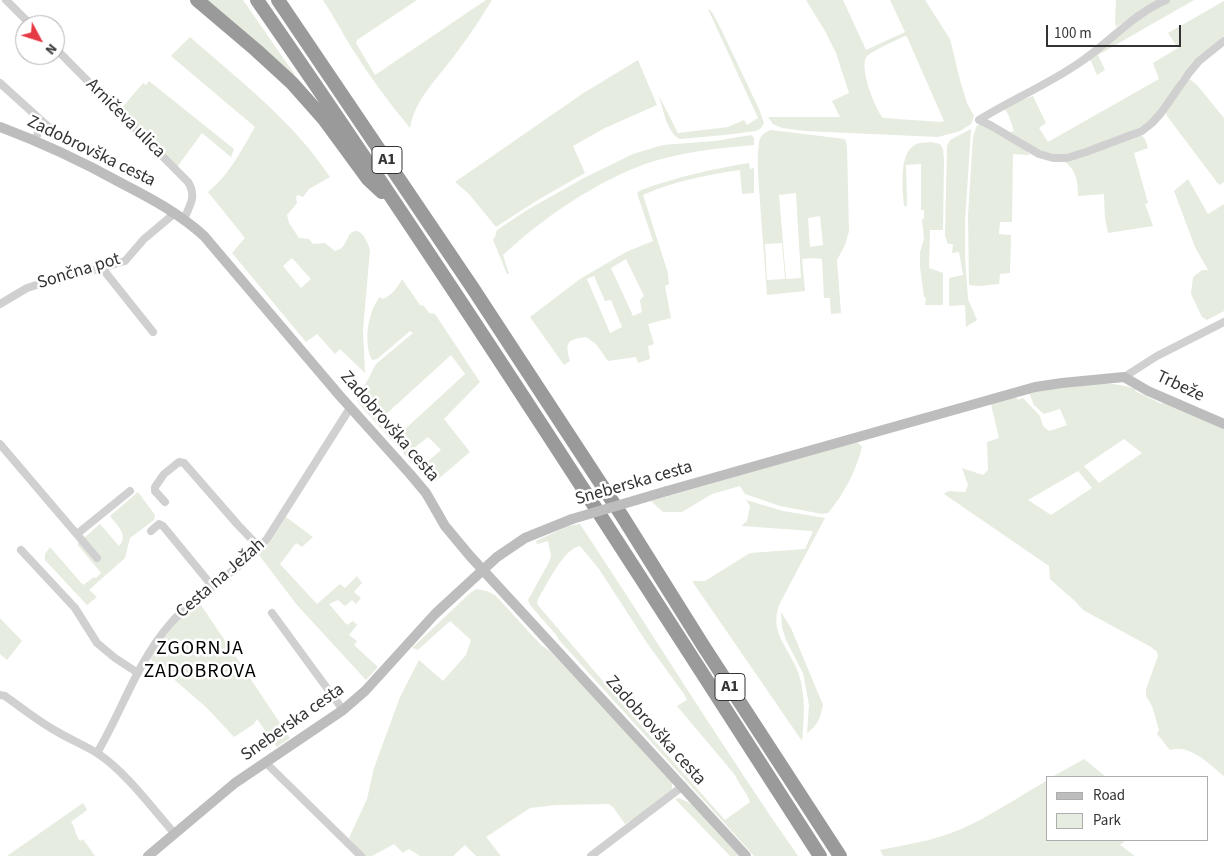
<!DOCTYPE html>
<meta charset="utf-8">
<style>
body{margin:0}
#map{position:relative;width:1224px;height:856px;overflow:hidden;background:#fff;font-family:"Source Sans 3",sans-serif}
canvas{display:block}
.legend{position:absolute;left:1046px;top:776px;width:162px;height:65px;box-sizing:border-box;background:#fff;border:1px solid #adadad;margin:0;padding:6px 9px;list-style:none;font-size:15px;color:#333}
.legend li{display:flex;align-items:center;gap:10px;height:25px}
.legend b{width:25px;border:1px solid #adadad}
.north{position:absolute;left:15px;top:15px;width:50px;height:50px;box-sizing:border-box;background:#fff;border:1px solid #adadad;border-radius:50%;rotate:130deg;font-size:14px;font-weight:700;line-height:20px;text-align:center;color:#333}
.north::after{content:'';display:block;margin:auto;width:18px;height:22px;background:#e63946;clip-path:polygon(50% 0,100% 100%,50% 72%,0 100%)}
.scale{position:absolute;left:1046px;top:25px;width:135px;height:22px;box-sizing:border-box;border:2px solid #333;border-top:0;padding-left:6px;font-size:15px;line-height:18px;white-space:nowrap;color:#333;-webkit-text-stroke:4px #fff;paint-order:stroke}
</style>
<div id="map">
<canvas width="1224" height="856"></canvas>
<ul class="legend">
<li><b style="height:6px;background:#bdbdbd"></b>Road</li>
<li><b style="height:14px;background:#e6ecdf"></b>Park</li>
</ul>
<div class="north">N</div>
<div class="scale">100 m</div>
</div>
<script>
const context = document.querySelector('canvas').getContext('2d');
context.lineJoin = 'round';
function fill(path, color) { context.fillStyle = color; context.fill(path, 'evenodd'); }
function strokePath(path, color, width, dash) { context.strokeStyle = color; context.lineWidth = width; context.lineCap = dash ? 'butt' : 'round'; context.setLineDash(dash || []); context.stroke(path); }
function write(font, color, halo, rows, align = 'center') {
  context.font = font + ' "Source Sans 3",sans-serif'; context.lineWidth = 5; context.setLineDash([]); context.textBaseline = 'middle'; context.strokeStyle = halo; context.fillStyle = color; for (const [text, x, y, turn = 0] of rows) {
    context.save(); context.translate(x, y); context.rotate((+turn || 0) * Math.PI / 180); context.textAlign = isNaN(turn) ? turn : align; if (halo) context.strokeText(text, 0, 0); context.fillText(text, 0, 0); context.restore();
  }
}
fill(new Path2D(`
 M206 0H243L295 75 293 76Z
 M323 0H417L357 40 356 43 375 75 486 0H492C481 18 470 35 457 52 440 76 415 98 410 128 389 103 370 77 353 50 342 33 334 16 323 0Z
 M806 0H843L866 50 905 32 890 0H925L950 39 960 80 967 103 974 116 971 124 960 131 938 137 805 131 782 128 773 124 768 117H840L832 101 849 93 836 53 825 31ZM905 36 907 37 944 121 941 122 883 118C875 109 858 66 867 56 875 49 895 41 905 36Z
 M1116 0H1159L1116 27 1115 20Z
 M1171 0H1194L1098 55 1105 70 1097 75 1091 61 1085 60 1126 26Z
 M1224 1V36L1193 63 1180 78 1169 98 1148 124 1084 151 1059 156 1042 152 1010 132 1014 131 1009 116 1004 107 1033 96 1046 123 1039 128 1048 142 1159 79 1153 63 1178 48 1168 33Z
 M708 9 712 12 720 27 759 109 764 123 761 128 756 131 725 135 680 139C667 133 663 109 659 96L678 133 728 127 744 120 747 125 758 118Z
 M190 37C240 81 293 121 330 177L309 189 303 197 298 195 296 197 297 203 287 215 289 223 299 238 309 239 313 244 325 243 335 251C347 248 345 239 351 233 361 225 368 243 370 250L363 330 365 373 340 349 335 354 317 334 306 342 232 253 245 238 208 192C230 174 241 151 255 127L171 56ZM292 258 311 279 301 288 283 266Z
 M638 60 657 105 605 128 573 146 585 173 536 201 496 227 469 194 455 182 582 94Z
 M1186 79 1191 80 1197 85 1224 118V182L1219 185 1167 116 1165 111Z
 M149 81 234 149 231 157 202 133 177 167 121 109 143 83 146 85Z
 M977 125H986L1021 145 1030 155 1013 154 1012 222H1000L999 234 1011 235 1010 273 1000 274 999 284 979 286 969 285 968 216 973 137Z
 M971 129 965 222V256L968 299 977 320 966 327 965 305 949 306V278L963 275 959 252 952 253 953 244H948L945 236 947 146 950 140Z
 M771 130 845 139 847 147 849 231 845 245 837 260 841 313 831 314 830 298H824L822 259 814 258 802 259 805 291 767 295C765 264 762 233 760 202 759 183 756 162 759 143 760 136 764 132 771 130ZM796 193 801 278 786 279 779 195ZM820 216 823 245 810 247 808 218ZM782 243 785 279 767 280 765 244Z
 M751 135 754 138V145C719 148 681 152 648 163 595 182 544 217 503 255L509 274H507L493 240 495 237 497 230 527 210 584 178 633 154 663 145 715 141Z
 M1141 135 1145 139 1148 148 1134 153 1148 203 1145 204 1153 226 1108 233 1105 218 1104 194 1078 196C1078 180 1076 170 1063 160Z
 M931 142 940 144 943 149 944 159 943 230H930L929 268 943 273V305H925L926 298 924 297 920 267V252L924 239 922 220 924 218V210H921V164L906 165 907 206H904C903 190 898 154 915 145 919 142 926 143 931 142Z
 M749 163 750 169 754 168V193L742 194 740 170C706 175 674 181 643 195L668 273 669 284 665 286 671 318 648 324 654 344 648 346 650 359 638 363 636 357 608 361 596 344 586 337C566 339 565 344 570 361L564 365 530 317 580 279 626 252 653 241 637 193 641 190C677 177 712 169 749 163ZM626 259 644 296 640 300 642 312 633 316 611 268ZM594 276 605 301 611 300 622 327 610 333 587 279Z
 M1188 179 1208 214 1224 204V311L1207 320 1202 317 1191 294 1193 277 1202 270H1208L1195 247 1174 191Z
 M402 279 420 305 424 306 429 313 435 314 480 382 444 419 470 452 436 481 431 484 359 404 357 400 359 392 366 383 376 364 413 333 410 331 377 359 372 360C363 344 368 310 380 297L383 299C391 296 398 287 402 279ZM451 355 465 374 403 431 394 428 384 416ZM428 437 441 450 426 463 413 449Z
 M1103 383C1114 384 1125 385 1136 389L1135 391 1162 404 1163 402 1224 429V776C1210 765 1190 743 1170 750 1165 745 1162 739 1157 734L1159 730 1152 706 1146 696V689L1158 656 1157 652 1151 647 1083 610 1076 602 1050 579 1049 566 944 494 948 491 965 492 968 485 962 468 983 475 988 470 987 442 999 438 991 404 1016 397 1018 400 1022 398 1024 399 1040 416 1043 426 1049 431 1067 425 1060 409 1044 414 1034 405 1029 393 1060 387ZM1124 439 1142 453 1099 483 1084 466ZM1078 471 1092 488 1051 515 1028 500Z
 M857 442 862 447C856 471 844 494 828 513L822 514 780 506 745 494 740 486 712 494 682 512H663L651 501Z
 M138 492 155 515 154 520 130 538 125 558 89 590 97 597 87 605 45 560V554L50 547 83 585 94 577 96 578 101 573 77 544 100 524 119 546C129 535 117 525 110 516Z
 M746 500 783 511 825 518 780 603C767 633 791 649 799 675 806 696 804 720 802 741L692 581H705L750 553 805 549 813 531 741 526 747 521 750 506Z
 M286 517 313 537 302 547 296 543 280 564 317 604 340 584 345 588 357 576 362 583 354 592 361 598 356 604 352 600 345 606 338 600 329 604 347 625 353 621 357 625 349 635 357 641 354 645 378 667 366 680 297 605 259 555 271 541Z
 M580 524C653 634 722 747 798 856H754L559 640 557 636 530 605 528 600 549 562 551 556 548 541 537 544 536 541 568 526ZM580 546 599 569 647 643 684 694 687 700 677 706 735 775C739 785 747 792 750 802L725 820 638 722 537 604 538 599C547 585 563 549 580 546Z
 M476 589 487 591 495 595 541 645 551 652 672 781V789L642 814 625 824 613 807 609 804 556 805 530 808 486 837 501 856H476L465 845 453 856H420L409 849 403 853 394 844 372 856H365L349 838 367 799 374 768 400 697 419 660 443 681 466 655 471 640 450 621 418 650 412 648 469 594Z
 M199 602 290 738 277 747 257 719 254 724 234 737 206 707 149 658 180 617Z
 M781 612 791 628 823 705C820 719 818 725 807 733L809 705 803 673 787 642 782 628Z
 M0 618 22 641 7 660 0 654Z
 M1084 759 1106 777H1052Z
 M1048 780V840H1126L1120 845 1135 856H883L880 850C911 844 943 839 972 824 998 811 1023 794 1048 780Z
 M679 798 692 804 739 856H730L675 799Z
 M83 803 87 810 71 822C76 828 75 835 80 841L83 839 95 856H7Z`), '#e6ecdf');
strokePath(new Path2D(`
 M6 0 31 25
 M1166 0C1133 14 1109 43 1079 63 1047 85 1011 100 979 120L990 125 1039 154 1053 158H1067L1086 152 1142 131 1152 123 1161 113 1189 73 1199 61 1224 41
 M55 48 188 182C197 196 190 205 184 219
 M0 83 43 122 35 140
 M43 122 62 138
 M102 268 153 332
 M0 304 27 288 55 279 102 268 125 261 144 239 175 213
 M1124 377 1157 356 1224 322
 M0 444 97 558
 M165 502 155 491V487L164 474 179 462 184 463 238 525 260 548
 M151 531 159 524 163 526 213 587
 M77 534 130 491
 M21 550 75 608 97 643 115 658 138 673
 M272 613 343 710
 M0 695 5 696C22 708 38 721 56 731 69 739 84 745 97 753 125 771 152 808 174 833
 M97 753C122 711 137 662 170 624 198 592 239 572 267 539L350 408
 M265 762 361 856
 M591 856 683 786`), '#d0d0d0', 8);
strokePath(new Path2D(`
 M0 127C43 143 83 162 123 184 152 199 180 214 204 236L340 396 410 474 426 493 445 526 470 556 746 856
 M667 491 1035 387 1062 383 1124 377 1148 391 1224 424
 M148 856 235 783 343 710 365 691 435 614 497 557 525 538 572 519`), '#bdbdbd', 10);
strokePath(new Path2D(`
 M197 0 256 50 292 83 324 119 368 179 382 192
 M257 0C452 281 635 569 820 856
 M278 0 472 287 622 516 704 647 840 856`), '#9a9a9a', 14);
strokePath(new Path2D(`
 M572 519 667 491`), '#bdbdbd', 10);
for (const [x, y, w] of [
 [387,160,30],
 [730,687,30]
]) { const box = new Path2D(); box.roundRect(x - w / 2, y - 13.5, w, 27, 4); context.fillStyle = '#fff'; context.fill(box); strokePath(box, '#333', 1); }
write('bold 16px', '#333', null, [
 ["A1",387,160],
 ["A1",730,687]
]);
write('18px', '#333', '#fff', [
 ["Arničeva ulica",125,119,45],
 ["Zadobrovška cesta",91,152,26],
 ["Sončna pot",79,272,-17],
 ["Trbeže",1180,387,25],
 ["Zadobrovška cesta",389,427,49],
 ["Sneberska cesta",634,484,-16],
 ["Cesta na Ježah",221,579,-41],
 ["Sneberska cesta",293,723,-35],
 ["Zadobrovška cesta",655,731,48]
]);
context.letterSpacing = '1px';
write('20px', '#000', '#fff', [
 ["ZGORNJA",200,650],
 ["ZADOBROVA",200,673]
]);
context.letterSpacing = '0px';
</script>
